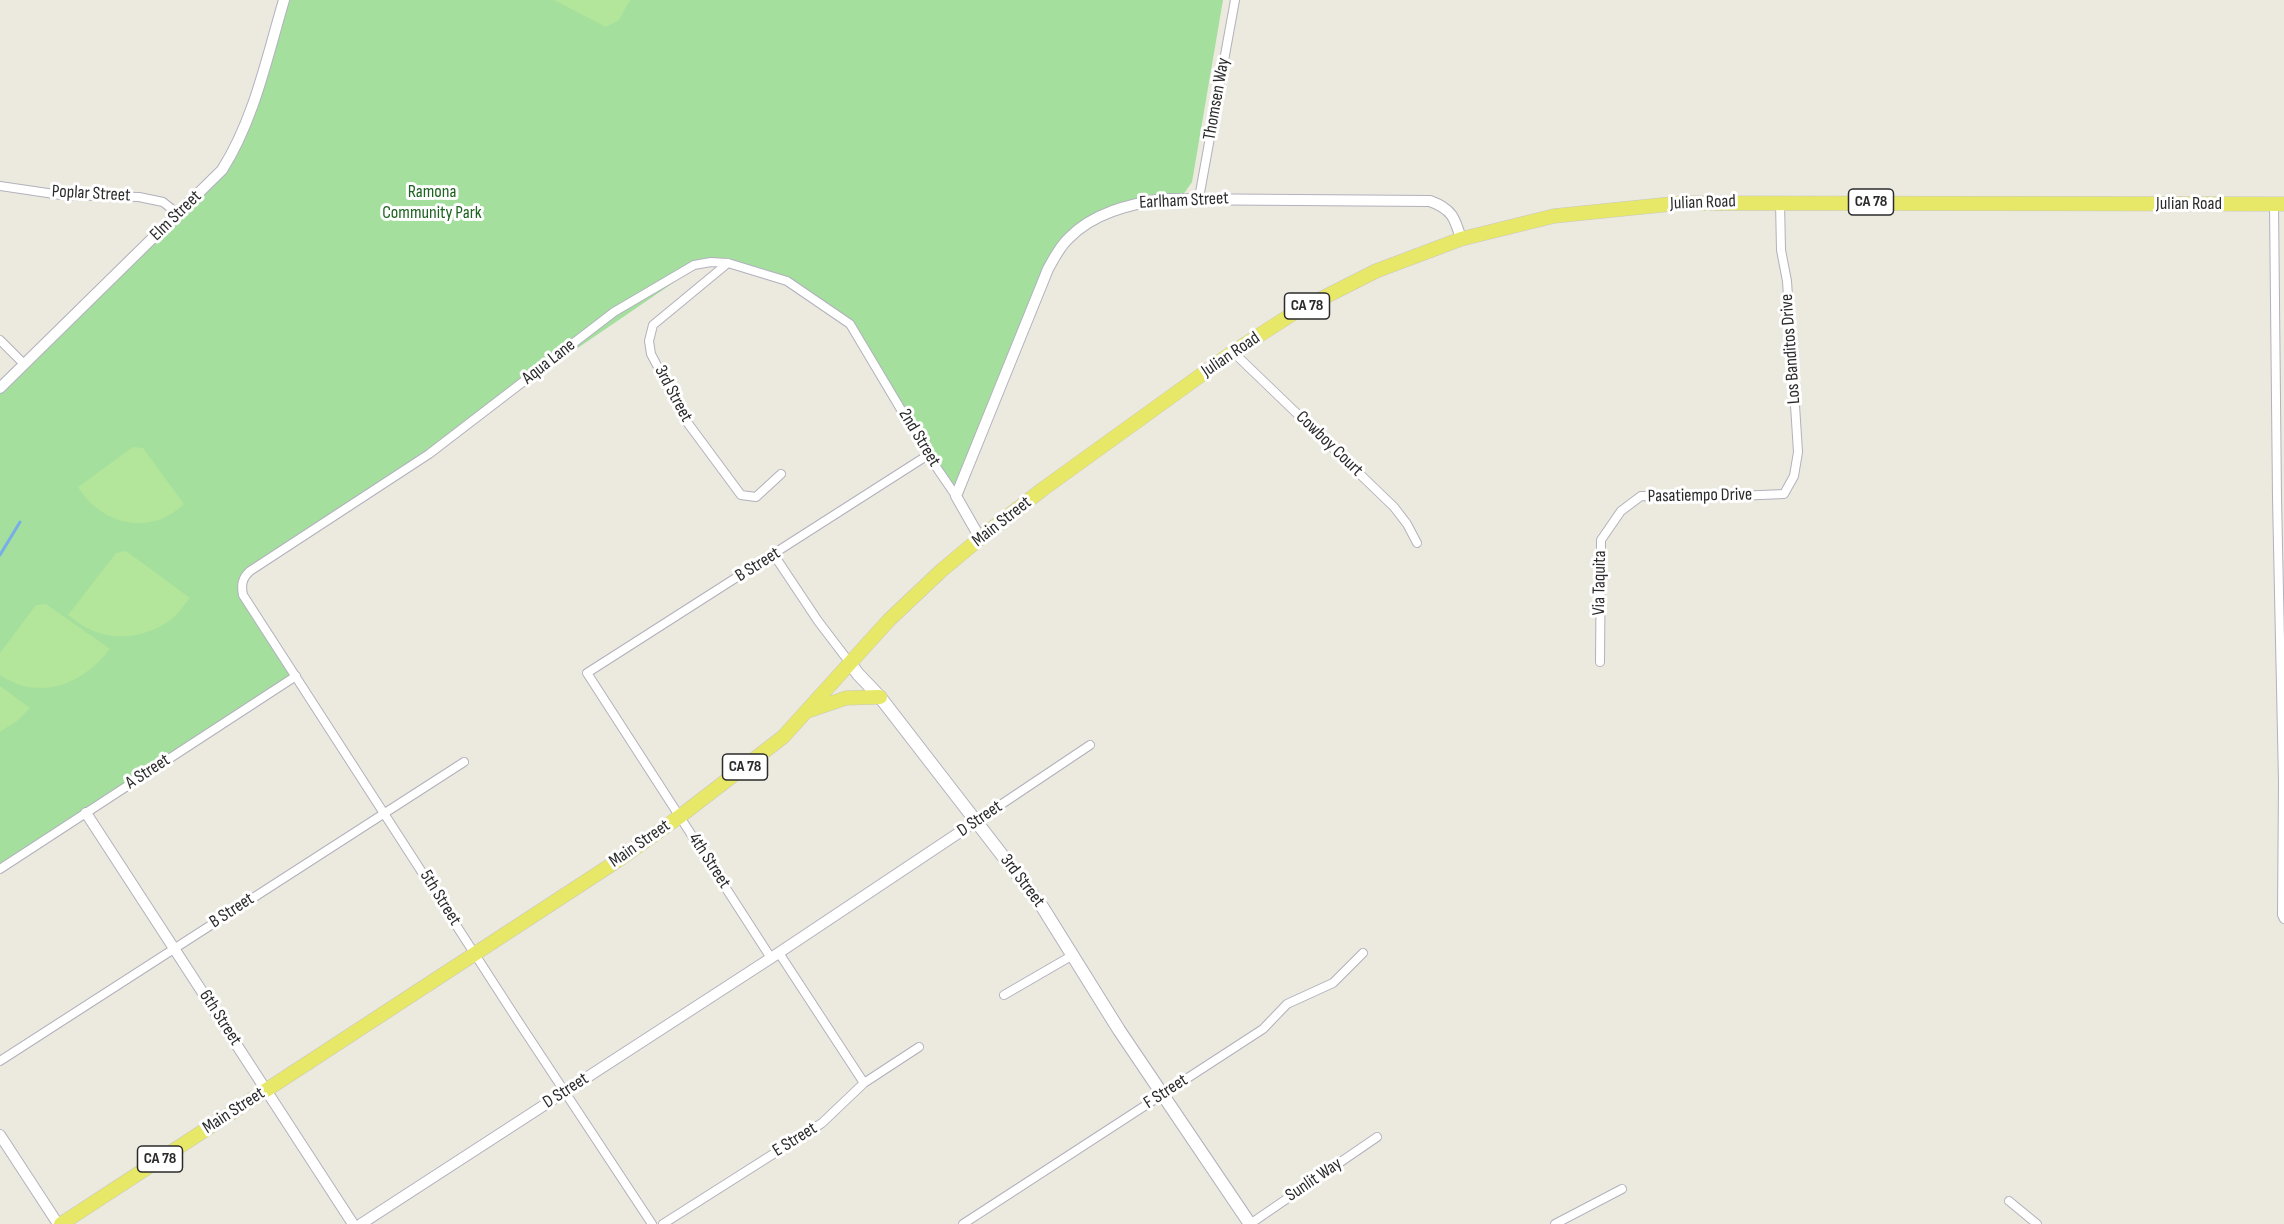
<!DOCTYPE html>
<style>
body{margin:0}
canvas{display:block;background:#ece9de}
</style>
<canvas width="2284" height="1224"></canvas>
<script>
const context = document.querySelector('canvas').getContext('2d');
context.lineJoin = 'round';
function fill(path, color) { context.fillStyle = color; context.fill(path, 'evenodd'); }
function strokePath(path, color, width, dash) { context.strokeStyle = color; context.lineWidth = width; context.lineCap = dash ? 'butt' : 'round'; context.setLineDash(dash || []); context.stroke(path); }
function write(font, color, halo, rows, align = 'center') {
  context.font = font + ' "Sofia Sans Condensed",sans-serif'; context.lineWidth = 6; context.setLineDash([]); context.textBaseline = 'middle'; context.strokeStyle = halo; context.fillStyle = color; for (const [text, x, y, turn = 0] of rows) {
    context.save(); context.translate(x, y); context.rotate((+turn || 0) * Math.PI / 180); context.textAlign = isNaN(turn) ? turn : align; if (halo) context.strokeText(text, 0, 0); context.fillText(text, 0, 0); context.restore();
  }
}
fill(new Path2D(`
 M284 0H1223L1192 182 1181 198 1162 199 1091 221 1047 269 960 503 860 337 798 286 713 262 692 270 251 571 241 587 295 676 0 869V387L233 153Z`), '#a4df9e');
fill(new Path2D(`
 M554 0H630L619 20 606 27Z
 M133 447 143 448 184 504C151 536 102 526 78 487Z
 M126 551 190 598C185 603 181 611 175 616 152 637 115 643 87 628 80 625 74 619 68 615L116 553Z
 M46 604 110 649C83 684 40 702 0 675V653L36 605Z
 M0 686 30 708 17 721 0 732Z`), '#b3e59a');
strokePath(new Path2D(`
 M0 555 20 522`), '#78aee7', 3);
const minor = new Path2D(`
 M0 186 61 195 139 197 163 202 178 214
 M1199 198 1235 0
 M2274 204 2277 498 2283 782 2282 915 2284 919
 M728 263 653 325 649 341 651 354 687 422 741 495 756 497 781 474
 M0 340 24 364
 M1233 352 1394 507 1407 524 1417 543
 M774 555 818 621 850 663
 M1600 662 1601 540 1621 511 1641 496 1715 497 1784 494 1794 476 1798 452 1787 281 1781 250 1780 202
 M975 822 1090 745
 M0 869 296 676
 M779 953 864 1083
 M771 958 587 673 928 455
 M1004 995 1073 955
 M0 1061 464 762
 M2009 1201 2037 1224
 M652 1224 518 1021 243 595C241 585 242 578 250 571L429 454 614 312 694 265 711 262 728 263 787 281 850 324 928 455 956 496
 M663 1224 822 1123 864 1083 919 1047
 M963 1224 1263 1029 1287 1004 1333 983 1363 953
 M1250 1224 1377 1137
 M1555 1224 1622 1189`);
const tertiary = new Path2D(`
 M0 388 222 170C254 120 267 57 284 0
 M980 538 956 496 1048 269C1054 258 1060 246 1069 238 1093 213 1130 204 1163 199L1430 201C1452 209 1455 218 1461 239
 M86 813 353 1224
 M0 1135 58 1224
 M361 1224 771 958 975 822`);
const secondary = new Path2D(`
 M850 663 858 674 880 697 1043 908 1119 1030 1250 1224`);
const primary = new Path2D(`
 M808 711 846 698 880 697
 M61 1224 617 861 679 817 783 737 889 620 942 570 984 535 1043 489 1233 352 1297 311 1376 271 1461 239 1554 216 1681 203 2284 204`);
strokePath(minor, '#b2b1bd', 10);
strokePath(tertiary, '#b2b1bd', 12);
strokePath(secondary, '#b2b1bd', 14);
strokePath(primary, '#c8c8c8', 15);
strokePath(minor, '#fff', 8);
strokePath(tertiary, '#fff', 10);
strokePath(secondary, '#fff', 12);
strokePath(primary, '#e7e867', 14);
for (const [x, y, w] of [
 [1871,202,45],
 [1307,306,45],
 [745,767,45],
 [160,1159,45]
]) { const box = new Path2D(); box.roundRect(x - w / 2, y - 13, w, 26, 4.5); context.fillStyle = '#fff'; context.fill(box); strokePath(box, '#2b2b2b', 1.5); }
write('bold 16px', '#2b2b2b', null, [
 ["CA 78",1871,202],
 ["CA 78",1307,306],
 ["CA 78",745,767],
 ["CA 78",160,1159]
]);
write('18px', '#2b2b2b', '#fff', [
 ["Thomsen Way",1217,99,-80],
 ["Poplar Street",91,194,3],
 ["Earlham Street",1184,201,-3],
 ["Julian Road",1703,203,-2],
 ["Julian Road",2189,204],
 ["Elm Street",176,216,-44],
 ["Los Banditos Drive",1791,349,-94],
 ["Julian Road",1231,355,-34],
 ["Aqua Lane",549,362,-38],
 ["3rd Street",673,394,62],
 ["2nd Street",919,438,59],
 ["Cowboy Court",1329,444,44],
 ["Pasatiempo Drive",1700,496,-1],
 ["Main Street",1002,522,-38],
 ["B Street",758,565,-32],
 ["Via Taquita",1600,583,-89],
 ["A Street",148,772,-33],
 ["D Street",980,819,-34],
 ["Main Street",640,844,-35],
 ["4th Street",709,861,57],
 ["3rd Street",1022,881,53],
 ["5th Street",440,898,58],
 ["B Street",232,911,-33],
 ["6th Street",220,1018,57],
 ["D Street",566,1091,-33],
 ["F Street",1166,1092,-33],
 ["Main Street",234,1111,-33],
 ["E Street",795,1140,-32],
 ["Sunlit Way",1314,1180,-34]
]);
write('18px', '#1f6321', '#fff', [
 ["Ramona",432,192],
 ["Community Park",432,213]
]);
</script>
